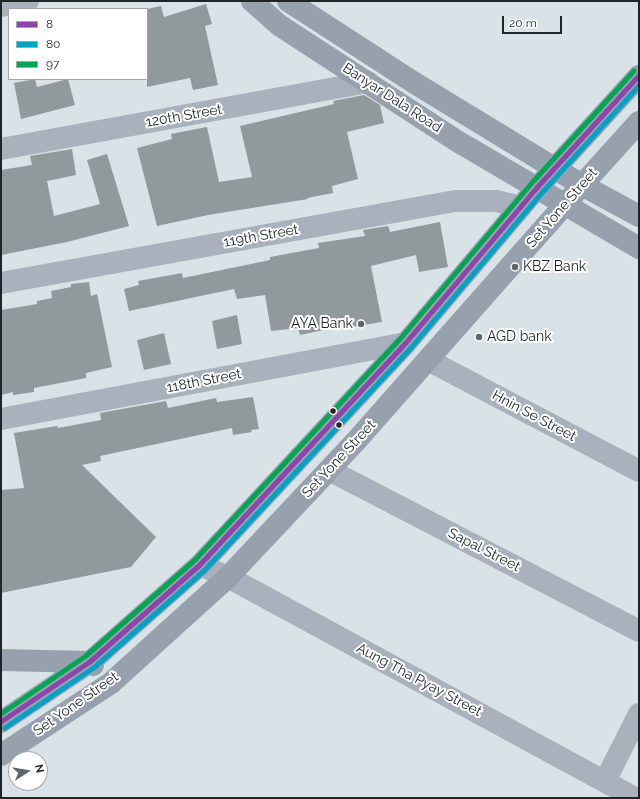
<!DOCTYPE html>
<style>
body{margin:0}
#map{position:relative;width:640px;height:799px;overflow:hidden;background:#d8e2e7;font-family:Raleway,sans-serif}
canvas{display:block}
.frame{position:absolute;inset:0;border:2px solid #1e2428;pointer-events:none}
.legend{position:absolute;left:8px;top:8px;width:140px;height:72px;box-sizing:border-box;background:#fff;border:1px solid #a5a7a9;margin:0;padding:5px 7px;list-style:none;font-size:12px;color:#1e2428}
.legend li{display:flex;align-items:center;gap:8px;height:20px}
.legend b{width:20px;border:1px solid #a5a7a9}
.north{position:absolute;left:8px;top:751px;width:40px;height:40px;box-sizing:border-box;background:#fff;border:1px solid #a5a7a9;border-radius:50%;rotate:78deg;font-size:11px;font-weight:700;line-height:16px;text-align:center;color:#1e2428}
.north::after{content:'';display:block;margin:auto;width:14px;height:18px;background:#5f666b;clip-path:polygon(50% 0,100% 100%,50% 72%,0 100%)}
.scale{position:absolute;left:502px;top:16px;width:60px;height:18px;box-sizing:border-box;border:2px solid #1e2428;border-top:0;padding-left:5px;font-size:12px;line-height:14px;white-space:nowrap;color:#1e2428;-webkit-text-stroke:3px #fff;paint-order:stroke}
</style>
<div id="map">
<canvas width="640" height="799"></canvas>
<div class="frame"></div>
<ul class="legend">
<li><b style="height:5px;background:#8e44ad"></b>8</li>
<li><b style="height:5px;background:#02a2c6"></b>80</li>
<li><b style="height:5px;background:#00a651"></b>97</li>
</ul>
<div class="north">N</div>
<div class="scale">20 m</div>
</div>
<script>
const context = document.querySelector('canvas').getContext('2d');
context.lineJoin = 'round';
function fill(path, color) { context.fillStyle = color; context.fill(path, 'evenodd'); }
function strokePath(path, color, width, dash) { context.strokeStyle = color; context.lineWidth = width; context.lineCap = dash ? 'butt' : 'round'; context.setLineDash(dash || []); context.stroke(path); }
function write(font, color, halo, rows, align = 'center') {
  context.font = font + ' Raleway,sans-serif'; context.lineWidth = 4; context.setLineDash([]); context.textBaseline = 'middle'; context.strokeStyle = halo; context.fillStyle = color; for (const [text, x, y, turn = 0] of rows) {
    context.save(); context.translate(x, y); context.rotate((+turn || 0) * Math.PI / 180); context.textAlign = isNaN(turn) ? turn : align; if (halo) context.strokeText(text, 0, 0); context.fillText(text, 0, 0); context.restore();
  }
}
fill(new Path2D(`
 M206 4 212 24 205 26 218 85 193 90 190 78 147 87V9L161 6 164 17Z
 M35 79 37 87 68 79 75 105 21 119 14 83Z
 M364 95 380 105 384 123 347 132 358 179 332 186 333 193 307 198 308 199 208 215 157 226 137 148 172 139 171 134 207 127 219 182 252 177 240 126 334 104 333 101Z
 M72 149 76 175 47 181 54 216 100 204 87 160 107 154 129 226 67 242 1 255V170L32 165 30 156Z
 M440 222 448 267 419 272 416 255 371 266 382 322 351 327V324L300 335 298 328 271 331 265 295 237 299 234 289 129 311 124 289 139 285 138 281 182 273 183 278 270 260V257L319 248 318 243 365 236 363 230 388 226 390 232Z
 M89 282 91 296 97 294 112 367 86 373V378L34 388V392L13 395V392L1 395V310L37 304V301L52 298 51 291 71 287V284Z
 M237 315 242 344 217 349 212 321Z
 M164 333 171 364 144 370 137 340Z
 M253 397 259 429 251 430 252 432 233 435 232 428 100 456 101 461 82 465 156 537 131 567 1 593V490L24 488 14 433 57 426 58 428 101 420 100 413 166 401 168 408 216 398 217 402Z`), '#91999c');
strokePath(new Path2D(`
 M1 6 28 1
 M1 149 368 82
 M1 283 455 201H496L521 207
 M428 360 639 471
 M1 419 406 343
 M329 470 639 631
 M200 565 228 577 635 798
 M605 781 639 714`), '#a9b2bc', 22);
strokePath(new Path2D(`
 M252 1 279 25 457 141 639 248
 M288 1 413 82 582 185 639 216
 M1 660 90 662 93 665
 M1 722 90 662 200 565 406 343 536 189 639 76
 M1 755 111 683 228 577 356 441 582 185 639 122`), '#97a1ae', 22);
strokePath(new Path2D(`
 M1 722 90 662 200 565 406 343 536 189 639 76`), '#8e44ad', 5);
strokePath(new Path2D(`
 M5 728 95 667 205 570 411 348 541 194 639 86`), '#02a2c6', 5);
strokePath(new Path2D(`
 M1 714 86 656 195 560 401 338 531 184 634 71`), '#00a651', 5);
for (const [x, y, r, color] of [
 [515,267,4,"#5f666b"],
 [361,324,4,"#5f666b"],
 [479,337,4,"#5f666b"],
 [333,411,3.5,"#1e2428"],
 [339,425,3.5,"#1e2428"]
]) { const dot = new Path2D(); dot.arc(x, y, r, 0, 2 * Math.PI); context.fillStyle = color; context.fill(dot); strokePath(dot, '#fff', 1.5); }
write('14px', '#1e2428', '#fff', [
 ["Banyar Dala Road",392,98,33],
 ["120th Street",184,116,-10],
 ["Set Yone Street",562,208,-49],
 ["119th Street",261,236,-10],
 ["118th Street",204,381,-11],
 ["Hnin Se Street",534,416,28],
 ["Set Yone Street",339,459,-47],
 ["Sapal Street",484,550,27],
 ["Aung Tha Pyay Street",419,680,28],
 ["Set Yone Street",76,704,-35]
]);
write('14px', '#1e2428', '#fff', [
 ["KBZ Bank",523,267],
 ["AYA Bank",353,324,"right"],
 ["AGD bank",487,337]
], 'left');
</script>
